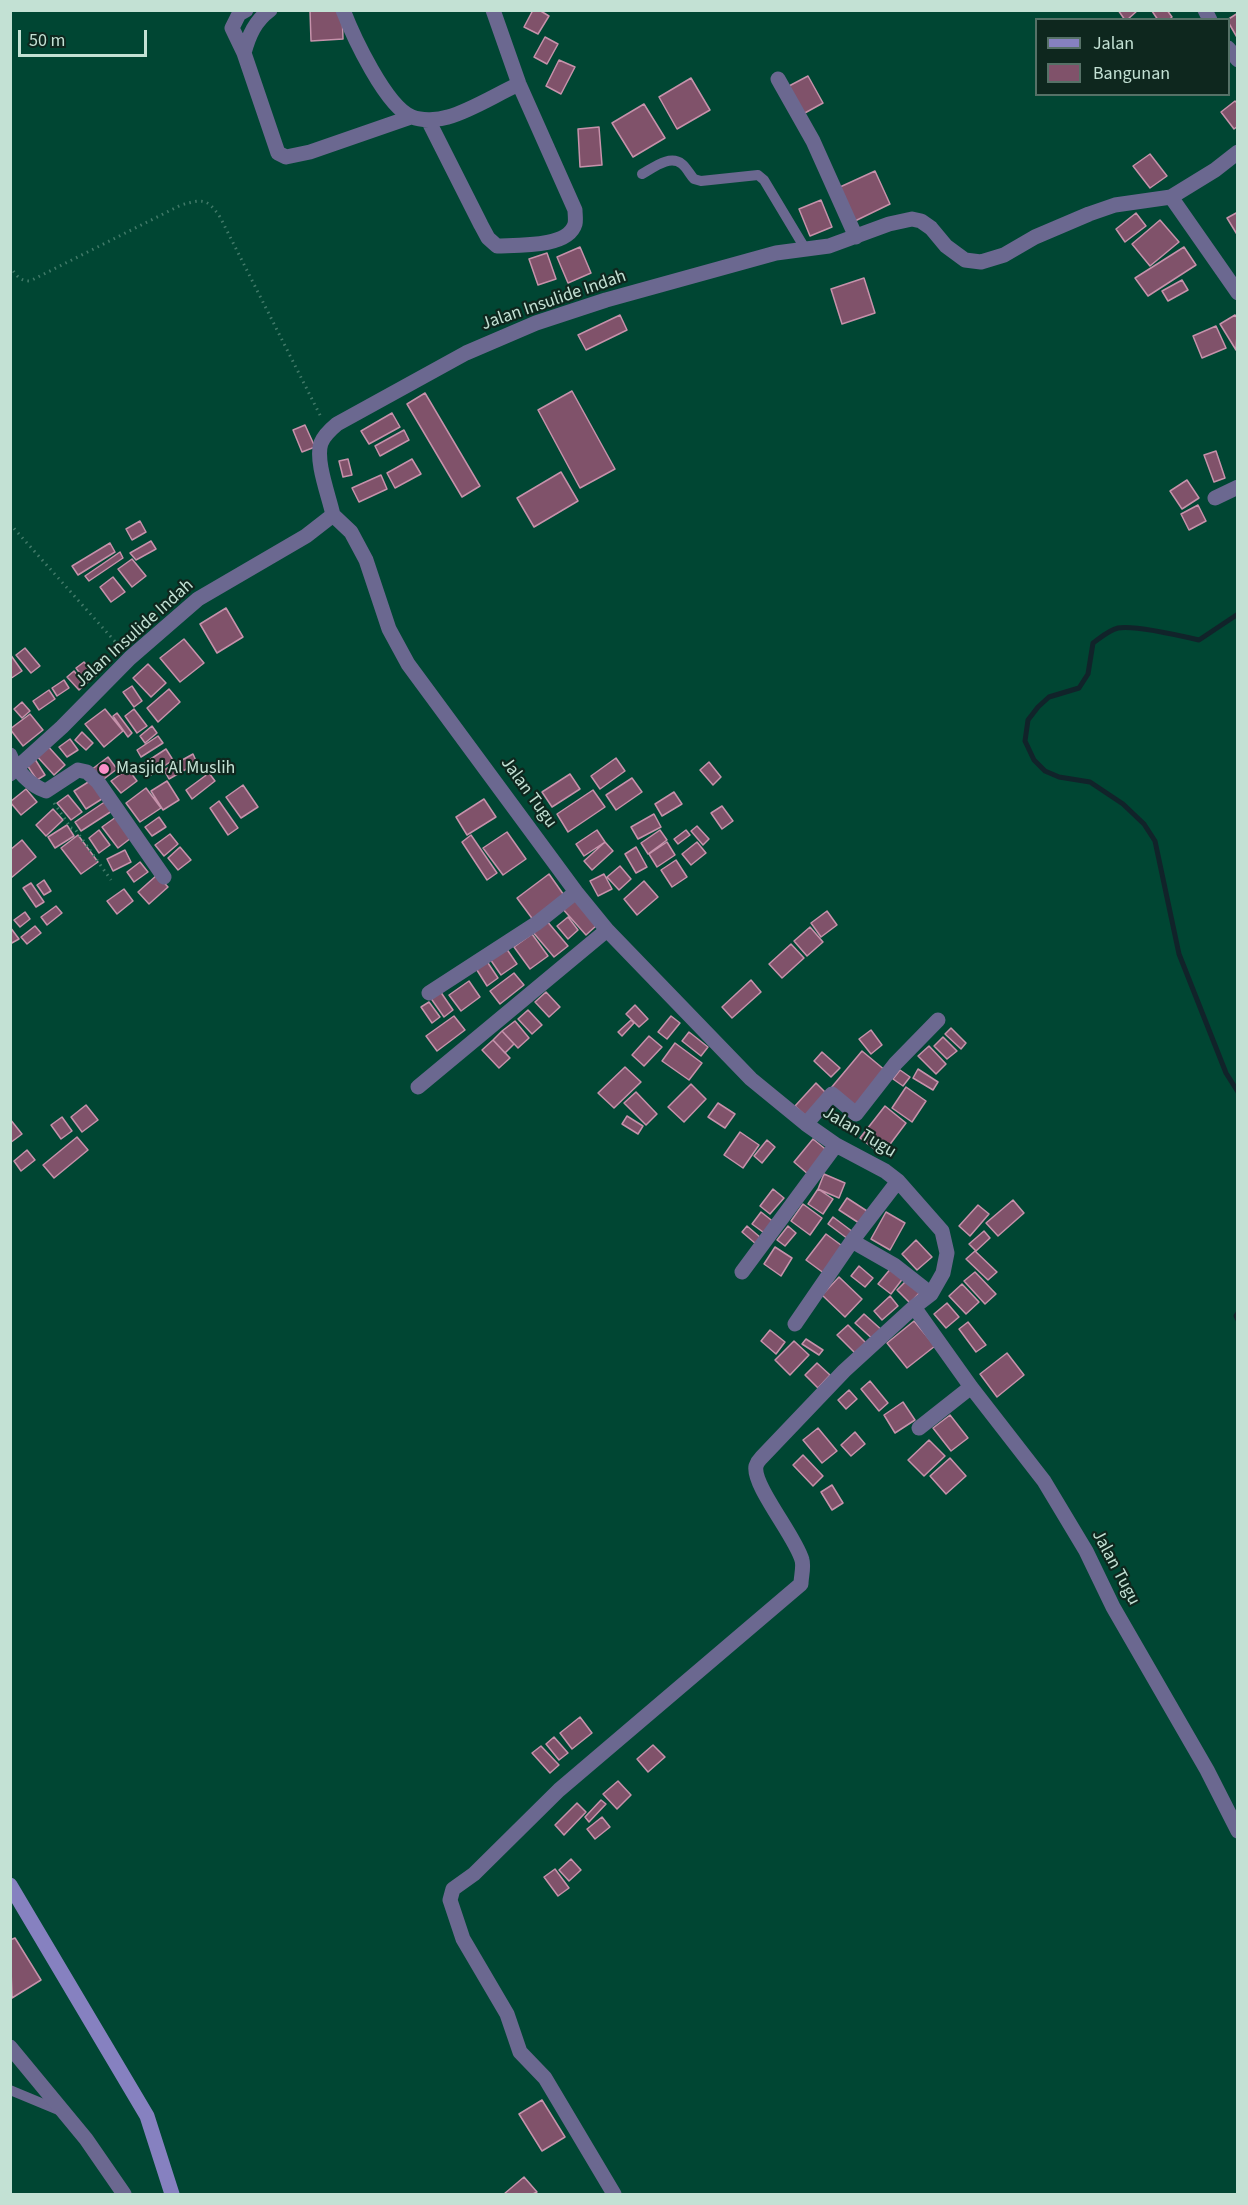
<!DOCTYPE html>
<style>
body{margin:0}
#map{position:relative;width:1248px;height:2205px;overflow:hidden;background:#004633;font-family:"Source Sans 3",sans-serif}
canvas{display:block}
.frame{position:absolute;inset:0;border:12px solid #c3e1d4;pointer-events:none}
.legend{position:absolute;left:1035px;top:18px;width:195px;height:78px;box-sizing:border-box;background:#0e271e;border:2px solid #567167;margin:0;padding:8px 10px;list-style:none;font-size:18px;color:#c3e1d4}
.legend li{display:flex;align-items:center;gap:12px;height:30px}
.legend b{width:30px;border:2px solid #567167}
.scale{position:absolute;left:18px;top:30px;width:129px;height:27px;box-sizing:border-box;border:3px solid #c3e1d4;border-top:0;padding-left:8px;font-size:18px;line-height:21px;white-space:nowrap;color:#c3e1d4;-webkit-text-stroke:4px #0e271e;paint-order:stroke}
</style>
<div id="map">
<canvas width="1248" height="2205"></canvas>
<div class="frame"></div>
<ul class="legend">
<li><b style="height:8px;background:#8681c0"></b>Jalan</li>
<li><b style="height:16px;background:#80526a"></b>Bangunan</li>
</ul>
<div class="scale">50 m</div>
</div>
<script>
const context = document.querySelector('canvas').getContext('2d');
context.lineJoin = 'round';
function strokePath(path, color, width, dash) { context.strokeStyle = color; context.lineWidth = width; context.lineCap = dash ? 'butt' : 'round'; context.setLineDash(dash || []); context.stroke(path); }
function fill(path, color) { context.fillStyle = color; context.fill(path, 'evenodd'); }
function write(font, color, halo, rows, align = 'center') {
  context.font = font + ' "Source Sans 3",sans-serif'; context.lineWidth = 4.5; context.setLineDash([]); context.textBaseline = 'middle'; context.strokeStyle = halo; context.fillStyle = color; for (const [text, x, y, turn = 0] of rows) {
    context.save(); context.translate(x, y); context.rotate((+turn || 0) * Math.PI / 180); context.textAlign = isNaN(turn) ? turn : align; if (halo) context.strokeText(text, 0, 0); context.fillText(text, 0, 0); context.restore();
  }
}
strokePath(new Path2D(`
 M1238 614 1199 640C1182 636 1134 625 1118 628 1109 630 1100 638 1093 643L1088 674 1079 688 1049 697 1038 707 1028 720 1025 741 1034 760 1045 771 1059 777 1090 782 1123 804 1144 824 1155 841 1179 954 1226 1073 1238 1092
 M1238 1313 1236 1316 1238 1320`), '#11232a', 5);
const building = new Path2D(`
 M342 10 343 39 311 41 310 11Z
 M533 10H539L549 16 538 34 524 27Z
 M1118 10H1138L1127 20H1125Z
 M1167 10 1172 17 1169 20H1158L1152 11Z
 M1238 13V39L1227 20Z
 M545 37 558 44 547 64 534 57Z
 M559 60 575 67 561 94 546 86Z
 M808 76 823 103 803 114 789 86Z
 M691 78 710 110 677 129 659 97Z
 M1235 101 1238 104V126L1234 129 1221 112Z
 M644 104 665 138 633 157 612 123Z
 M599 127 602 165 580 167 578 129Z
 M1150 154 1167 176 1150 188 1133 166Z
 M875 171 890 204 855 221 840 187Z
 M821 200 832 227 810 236 799 209Z
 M1238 212V236L1227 218Z
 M1136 213 1146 226 1125 242 1116 229Z
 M1160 220 1179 242 1150 266 1132 244Z
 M580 247 591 273 568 283 557 257Z
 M1184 247 1196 265 1148 296 1135 278Z
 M547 253 556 279 538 285 529 259Z
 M864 278 875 313 842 324 831 289Z
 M1182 280 1188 290 1168 301 1162 291Z
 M620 315 627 330 586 350 578 335Z
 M1235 315 1238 319 1236 350 1220 324Z
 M1216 326 1226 348 1202 358 1193 336Z
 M572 391 615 469 580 488 538 410Z
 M425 393 480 486 462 497 407 404Z
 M392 413 400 427 369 444 361 431Z
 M305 425 315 447 302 452 293 430Z
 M404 430 409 440 380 456 375 446Z
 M1216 451 1225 478 1214 482 1204 455Z
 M348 459 352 475 343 477 339 461Z
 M412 459 421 474 395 488 387 473Z
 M561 472 578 501 534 527 517 498Z
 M381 475 387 489 359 502 352 488Z
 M1187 480 1199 498 1182 509 1170 491Z
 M1198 505 1206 521 1189 530 1181 514Z
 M140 521 146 532 132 540 126 529Z
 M151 541 156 549 136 560 130 553Z
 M110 543 115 552 78 575 72 566Z
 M120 552 123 558 89 581 85 576Z
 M132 559 146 576 132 587 118 569Z
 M113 577 125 592 111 602 100 587Z
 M226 608 243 637 217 653 200 624Z
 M184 639 204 663 180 682 160 658Z
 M25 648 40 666 31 673 16 655Z
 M10 654 22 671 10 679Z
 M84 662 96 676 87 683 76 668Z
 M148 664 166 683 151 697 133 678Z
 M74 671 85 685 79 690 67 677Z
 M64 680 69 688 57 696 52 688Z
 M132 686 142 701 134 707 123 692Z
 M169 689 180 702 158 722 147 708Z
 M49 690 55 699 39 710 33 701Z
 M22 702 30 711 22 718 14 709Z
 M105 709 123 731 104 747 85 724Z
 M134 709 147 726 137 733 125 716Z
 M117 713 132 733 128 737 113 716Z
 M30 714 43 730 23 746 10 729Z
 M152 726 157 733 145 743 140 736Z
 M82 732 93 743 86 750 75 740Z
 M158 736 163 743 141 757 137 750Z
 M70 739 78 750 67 757 59 747Z
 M45 743 65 765 54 775 34 753Z
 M166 749 173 760 151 775 143 764Z
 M193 754 197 763 169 779 164 770Z
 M33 756 45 775 37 780 25 762Z
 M108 757 117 769 100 782 91 770Z
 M616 758 625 771 600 789 591 776Z
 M709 762 721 777 713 785 700 770Z
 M128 769 137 781 121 793 111 781Z
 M209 773 215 781 192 799 186 790Z
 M570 774 580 789 552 807 542 792Z
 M632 778 642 792 616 810 606 795Z
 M93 779 105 797 86 809 74 791Z
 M167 781 179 800 163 810 151 791Z
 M243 785 258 807 241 818 226 797Z
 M146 788 161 808 140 822 126 803Z
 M26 789 37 802 21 815 10 802Z
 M593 790 605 807 568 832 557 814Z
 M674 792 682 804 662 816 655 804Z
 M68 795 82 812 71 820 57 803Z
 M109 799 115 809 81 831 75 822Z
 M484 799 496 817 467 835 456 817Z
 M219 801 238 828 228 835 210 808Z
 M722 806 733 821 722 829 711 813Z
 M53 809 63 820 46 836 36 825Z
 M654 814 661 827 638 839 631 827Z
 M116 817 131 838 118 848 102 827Z
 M159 817 166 827 152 836 145 827Z
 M67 825 74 836 55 848 48 837Z
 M697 826 709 839 703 845 691 831Z
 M99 830 110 845 99 853 89 838Z
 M597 830 605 842 584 856 576 844Z
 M660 830 667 840 648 854 641 843Z
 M686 830 690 835 678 844 674 839Z
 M507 832 526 859 503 875 483 848Z
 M170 834 178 844 164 856 155 845Z
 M78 835 98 862 81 874 61 848Z
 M471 835 497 873 487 880 462 842Z
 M22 840 36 857 11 878 10 850Z
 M605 842 613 851 592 870 584 861Z
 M667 842 675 855 657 867 649 854Z
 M697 842 706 853 691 865 682 854Z
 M180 847 191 860 178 870 168 858Z
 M636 847 647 867 636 873 625 854Z
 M125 850 131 862 113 871 107 859Z
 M676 860 687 877 672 887 661 870Z
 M140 862 148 872 134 882 127 872Z
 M620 866 631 879 619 890 607 877Z
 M549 874 566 898 534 921 517 898Z
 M604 874 612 889 598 896 590 881Z
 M157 875 168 887 149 904 138 892Z
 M44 880 51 891 44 895 37 885Z
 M644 881 658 897 637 915 624 899Z
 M31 883 44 902 36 907 23 888Z
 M124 889 133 901 117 914 107 901Z
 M572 897 597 925 586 935 561 907Z
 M56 906 62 913 47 925 41 917Z
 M827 911 837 925 821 937 811 923Z
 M25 912 30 919 20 927 14 920Z
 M568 917 578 930 568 939 557 926Z
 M546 920 568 946 554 957 532 931Z
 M35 926 41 933 27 944 21 937Z
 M10 927 19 939 10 944Z
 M810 927 823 942 807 956 794 941Z
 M532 934 548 956 530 969 514 947Z
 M791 944 804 958 782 978 769 964Z
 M506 948 517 964 501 975 490 959Z
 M486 960 498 978 487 986 475 967Z
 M514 973 524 985 500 1004 490 991Z
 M751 980 761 992 732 1018 722 1007Z
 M469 981 480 997 461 1011 449 995Z
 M440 991 453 1010 444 1017 430 997Z
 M546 992 560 1007 549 1017 535 1002Z
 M429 1002 440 1017 432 1023 421 1007Z
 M635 1005 648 1019 639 1027 626 1014Z
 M528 1010 542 1025 532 1034 518 1019Z
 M454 1016 465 1030 437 1051 426 1036Z
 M671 1016 680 1023 667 1039 658 1032Z
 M631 1020 634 1023 622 1036 618 1032Z
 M515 1021 529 1038 518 1048 502 1031Z
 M951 1028 966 1043 961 1049 945 1034Z
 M871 1030 882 1045 871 1054 859 1039Z
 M502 1031 514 1044 505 1053 493 1040Z
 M689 1032 708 1047 701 1056 682 1041Z
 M649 1036 662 1047 644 1066 632 1055Z
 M943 1037 957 1051 947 1059 934 1046Z
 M493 1040 510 1058 499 1068 482 1050Z
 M675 1043 702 1063 689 1080 662 1061Z
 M929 1046 946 1064 936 1074 918 1056Z
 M862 1051 886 1071 855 1108 831 1088Z
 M822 1052 840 1068 831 1077 814 1061Z
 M625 1067 641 1082 614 1108 598 1093Z
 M918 1069 938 1082 933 1090 913 1078Z
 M900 1070 910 1077 903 1086 893 1079Z
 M816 1083 828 1095 808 1118 795 1106Z
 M691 1084 706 1099 684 1122 668 1107Z
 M906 1087 926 1101 912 1122 892 1108Z
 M636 1092 657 1114 646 1125 624 1103Z
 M718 1103 735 1114 725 1128 708 1117Z
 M86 1105 98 1120 82 1132 71 1117Z
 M885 1106 906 1123 882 1155 860 1138Z
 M627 1116 643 1126 638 1134 622 1124Z
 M62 1117 72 1131 61 1139 51 1125Z
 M10 1119 22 1134 10 1143Z
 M740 1132 759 1145 743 1168 724 1155Z
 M77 1137 88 1150 54 1178 43 1165Z
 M813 1139 829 1152 809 1175 794 1162Z
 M767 1140 775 1147 762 1163 754 1156Z
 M27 1150 35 1160 21 1171 14 1161Z
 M824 1174 845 1183 839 1198 818 1189Z
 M773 1189 784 1198 770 1214 760 1206Z
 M818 1189 833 1199 823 1214 808 1204Z
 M847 1198 867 1211 859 1223 839 1210Z
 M1013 1200 1024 1213 998 1236 986 1223Z
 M803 1204 822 1218 810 1235 791 1221Z
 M978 1205 989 1214 970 1236 959 1226Z
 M761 1212 775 1223 767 1235 752 1224Z
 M886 1212 905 1223 890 1250 871 1239Z
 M833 1217 853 1232 848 1239 828 1224Z
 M747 1226 761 1238 756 1244 742 1232Z
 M788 1226 796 1233 785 1246 777 1240Z
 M984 1231 990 1238 976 1251 969 1244Z
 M826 1234 845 1248 825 1274 806 1260Z
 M916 1240 932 1257 917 1270 902 1254Z
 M775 1247 792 1258 781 1276 764 1264Z
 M975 1251 997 1272 988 1280 966 1259Z
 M859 1266 873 1278 865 1287 851 1276Z
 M892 1267 904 1277 891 1294 878 1284Z
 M975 1272 996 1294 985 1304 964 1281Z
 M839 1277 862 1299 845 1317 822 1295Z
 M909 1278 922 1290 910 1303 897 1290Z
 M962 1284 979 1302 966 1314 949 1296Z
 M890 1296 898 1306 882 1320 874 1311Z
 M947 1303 959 1317 946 1328 934 1314Z
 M864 1314 884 1332 876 1342 855 1323Z
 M914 1321 935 1346 907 1368 887 1343Z
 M968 1322 986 1345 976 1352 959 1329Z
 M848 1325 866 1343 856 1354 837 1335Z
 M770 1330 785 1342 776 1354 761 1341Z
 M806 1339 823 1350 819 1355 802 1344Z
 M794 1341 809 1355 790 1375 775 1360Z
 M1007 1353 1024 1375 997 1397 980 1374Z
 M817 1363 830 1375 818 1388 805 1375Z
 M870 1381 888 1403 879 1411 861 1389Z
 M849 1390 857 1399 846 1409 838 1400Z
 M903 1402 915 1420 895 1433 884 1415Z
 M950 1415 968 1438 951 1451 933 1428Z
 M818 1428 837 1451 822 1463 803 1440Z
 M855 1432 865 1444 851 1456 841 1445Z
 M929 1440 945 1456 924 1476 908 1460Z
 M803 1455 823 1476 813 1486 793 1465Z
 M950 1458 966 1476 946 1494 930 1476Z
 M832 1485 843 1503 832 1510 821 1492Z
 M580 1717 592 1733 572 1749 560 1733Z
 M554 1737 568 1753 559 1760 546 1744Z
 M653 1745 665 1757 648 1772 637 1759Z
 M541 1746 559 1765 550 1773 532 1753Z
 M618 1781 631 1795 617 1809 603 1794Z
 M601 1800 606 1804 589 1822 585 1817Z
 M577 1803 586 1812 564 1835 555 1825Z
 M602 1817 610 1827 595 1839 587 1829Z
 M571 1859 581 1870 569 1881 559 1870Z
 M555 1869 569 1888 558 1896 544 1877Z
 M15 1938 41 1980 12 1998 10 1940Z
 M542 2100 565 2137 542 2151 519 2114Z
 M524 2177 537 2192 533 2194H504Z`);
fill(building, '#80526a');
strokePath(building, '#c692ab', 1.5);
strokePath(new Path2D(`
 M10 266C16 275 19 281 30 281L181 205C203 199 207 198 220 217L321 417
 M10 524 119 646
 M54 803 71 828 75 829 111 880`), '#417a69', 3, [1.5, 4.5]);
strokePath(new Path2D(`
 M642 174C653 168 670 154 682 164 687 168 690 175 694 179L701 181 758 175 764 180 806 250
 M10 2090 63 2112`), '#6b6890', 10);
strokePath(new Path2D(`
 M270 10C255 21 249 35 244 53L278 153 286 157 310 152 411 117
 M343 10C353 36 386 107 412 117 422 121 438 120 448 117 470 111 497 94 519 84
 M1205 10 1210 20
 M1228 48 1238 60
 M244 53 232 28 239 14 246 10
 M778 79 813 141 856 237
 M428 120 481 225 488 238 497 246C517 245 568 248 575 224 576 220 575 214 575 210L519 84 493 10
 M1171 197 1238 293
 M1215 498 1238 487
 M333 515 351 532 366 560 389 629 408 664 576 892 607 930 751 1079 806 1124 836 1145 885 1171 898 1181 942 1231 947 1253 943 1273 931 1294 914 1307 971 1387 1044 1481 1086 1551 1113 1607 1207 1770 1238 1831
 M10 755C15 770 31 786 46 791L78 770 87 772 98 782 164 877
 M10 774 62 727 130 658 198 599 306 536 333 515C329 496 315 461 321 443 324 435 331 429 337 424L466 353 536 323 606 300 776 253 829 246 889 224 912 219 921 221 931 228 946 246 965 260 981 262 1004 255 1035 237 1089 214 1115 205 1171 197 1215 170 1238 152
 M429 993 537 923 576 892
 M418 1087 607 930
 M806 1124 832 1094 856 1114 895 1064 938 1020
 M852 1241 894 1265 931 1294
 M742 1272 836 1145
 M795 1324 852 1241 898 1181
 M919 1428 971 1387
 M10 2047 86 2139 124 2194
 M614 2194 545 2078 520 2052 507 2014 463 1939 450 1900 453 1889 474 1874 559 1790 801 1584C801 1577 804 1567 802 1560 796 1537 752 1485 756 1466 757 1463 759 1460 761 1458L844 1371 914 1307`), '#6b6890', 15);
strokePath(new Path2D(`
 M10 1885 147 2116 172 2194`), '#8681c0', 15);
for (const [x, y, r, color] of [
 [104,769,6,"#fa8fc8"]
]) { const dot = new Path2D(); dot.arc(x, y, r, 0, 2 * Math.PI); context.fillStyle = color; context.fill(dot); strokePath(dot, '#0e271e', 2); }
write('18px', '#c3e1d4', '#0e271e', [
 ["Jalan Insulide Indah",554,301,-19],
 ["Jalan Insulide Indah",135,634,-42],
 ["Jalan Tugu",528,793,54],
 ["Jalan Tugu",859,1133,31],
 ["Jalan Tugu",1115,1568,62]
]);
write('18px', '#c3e1d4', '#0e271e', [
 ["Masjid Al Muslih",116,769]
], 'left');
</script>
